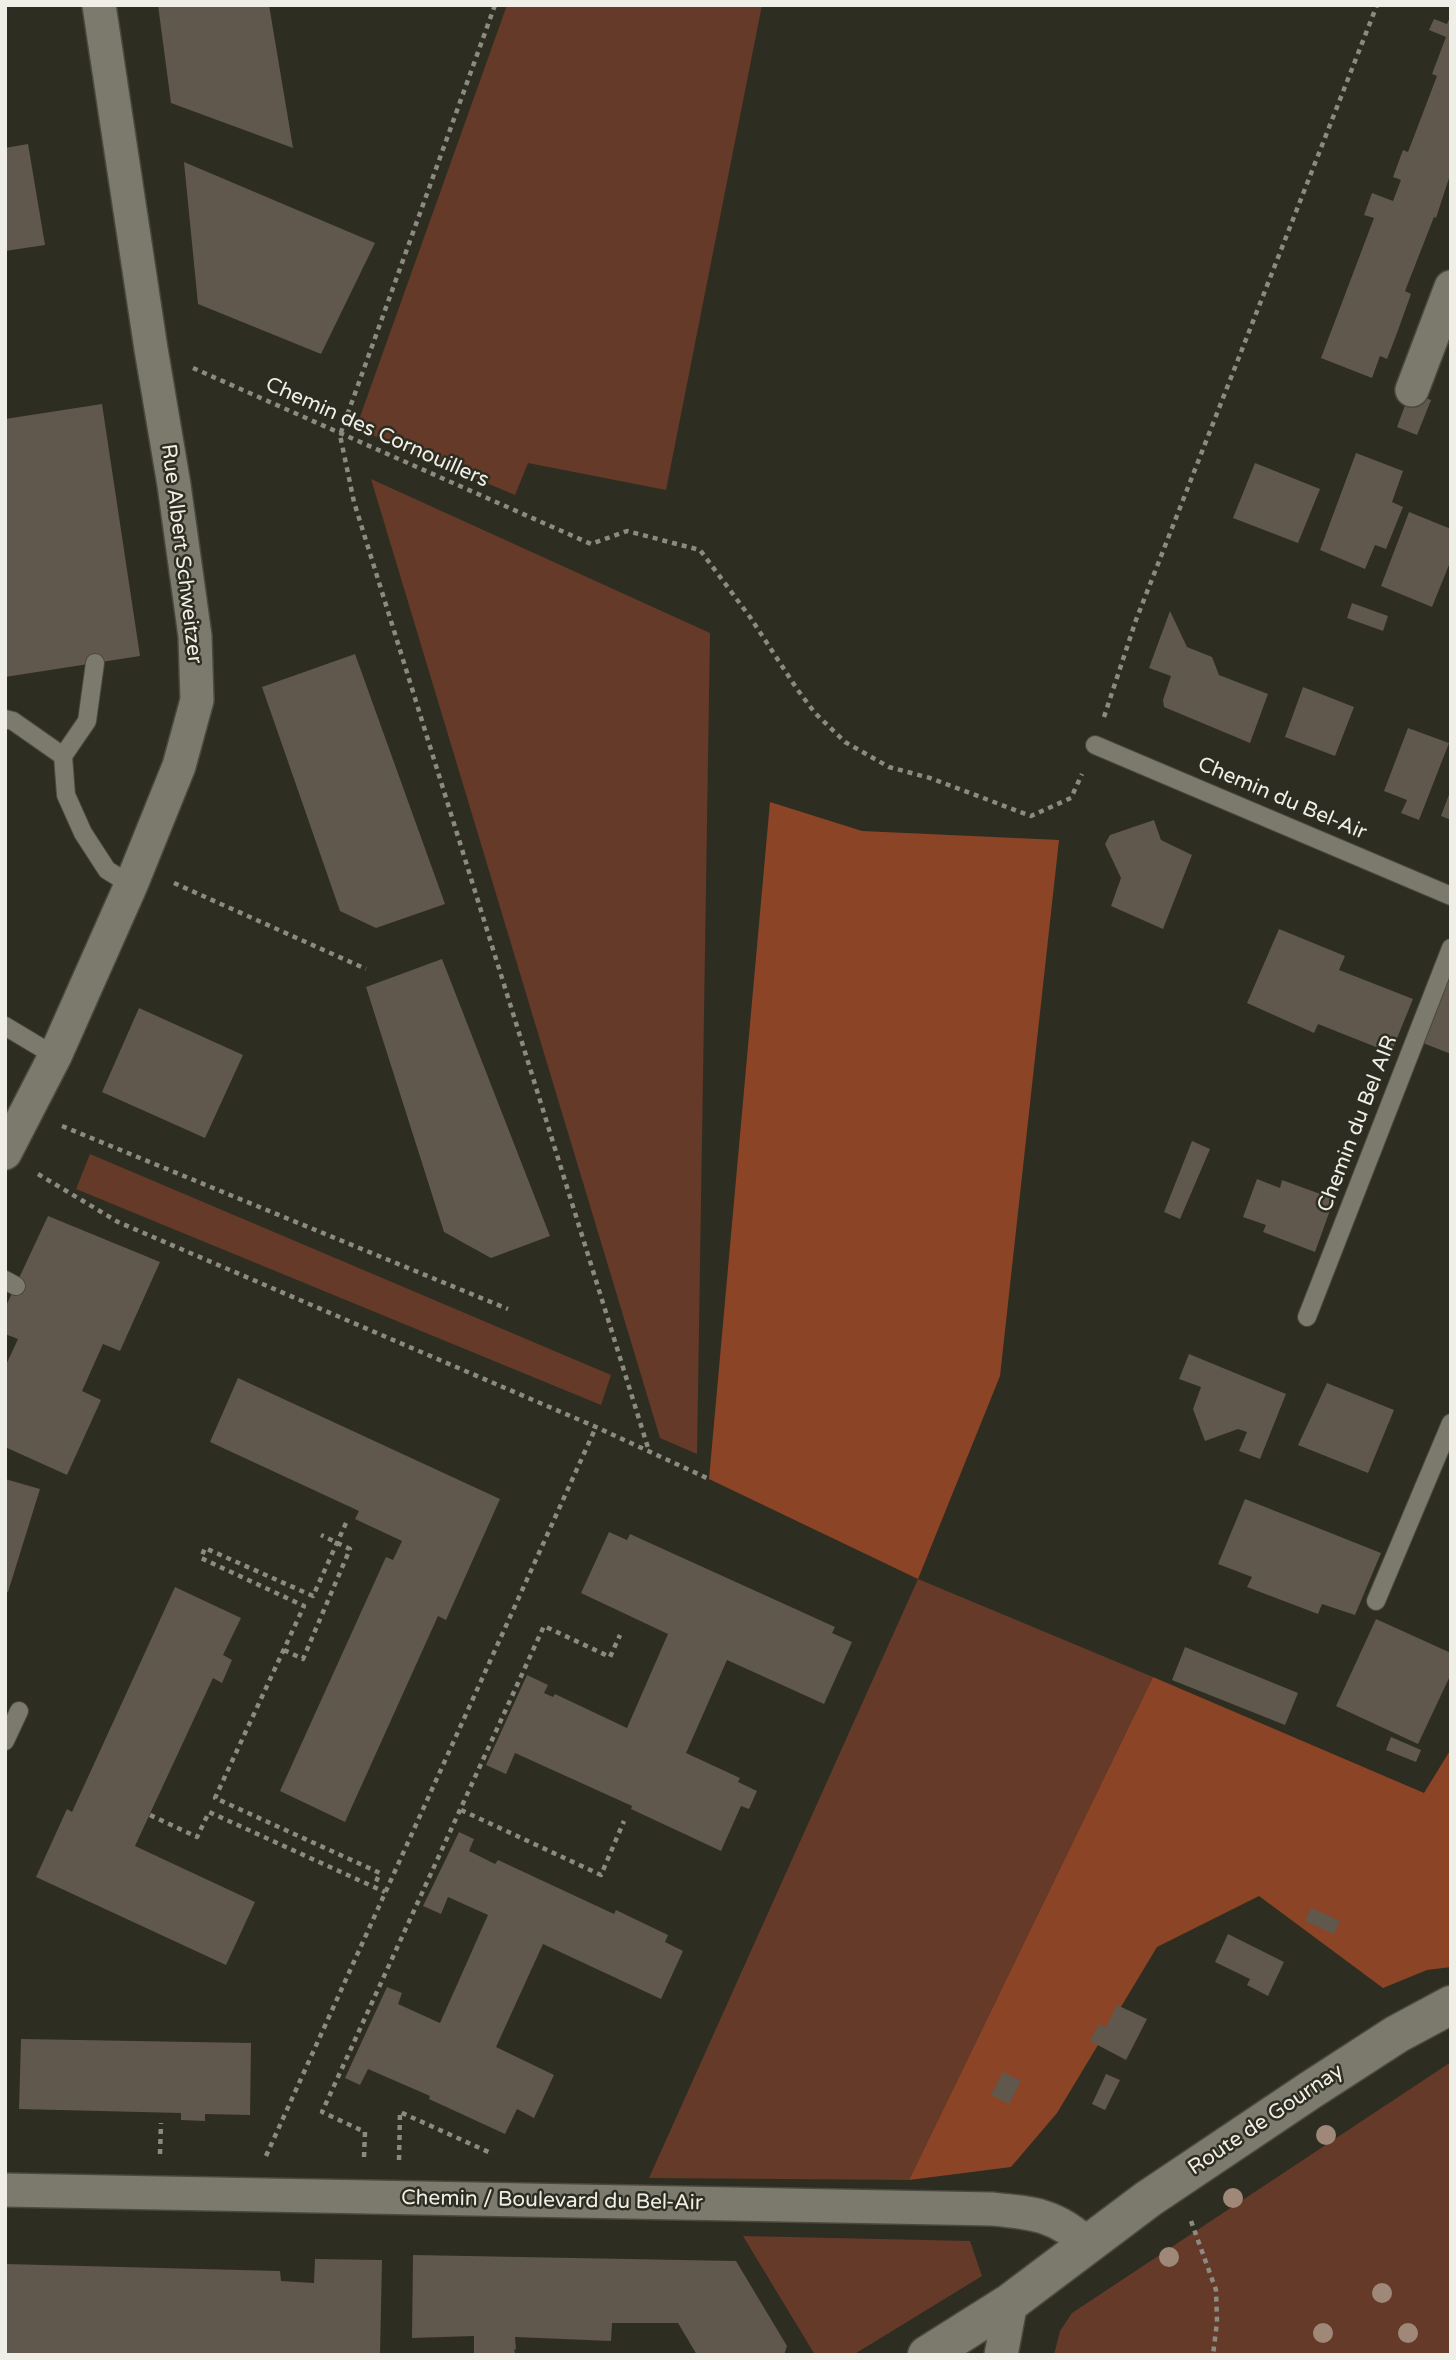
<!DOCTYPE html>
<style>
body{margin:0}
#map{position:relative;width:1456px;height:2360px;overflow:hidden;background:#2e2d21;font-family:"Varela Round",sans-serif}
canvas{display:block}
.frame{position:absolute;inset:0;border:7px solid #efeee7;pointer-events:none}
</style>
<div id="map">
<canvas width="1456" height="2360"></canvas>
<div class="frame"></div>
</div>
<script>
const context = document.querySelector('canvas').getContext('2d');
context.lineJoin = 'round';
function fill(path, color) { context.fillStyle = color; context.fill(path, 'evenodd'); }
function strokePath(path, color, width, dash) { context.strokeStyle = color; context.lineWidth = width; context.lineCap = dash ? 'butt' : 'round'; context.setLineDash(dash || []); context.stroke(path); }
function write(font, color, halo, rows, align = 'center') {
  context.font = font + ' "Varela Round",sans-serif'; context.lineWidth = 5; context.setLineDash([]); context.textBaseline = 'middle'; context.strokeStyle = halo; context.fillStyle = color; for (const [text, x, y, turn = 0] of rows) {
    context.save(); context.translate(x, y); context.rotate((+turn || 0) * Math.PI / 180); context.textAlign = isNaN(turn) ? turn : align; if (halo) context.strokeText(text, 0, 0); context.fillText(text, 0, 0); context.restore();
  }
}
fill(new Path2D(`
 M507 5H762L666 490 528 463 515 495 356 428Z
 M371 479 710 633 697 1454 660 1438Z
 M90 1154 611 1375 601 1405 76 1189Z
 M918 1579 1153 1677 909 2180 649 2178Z
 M1451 2062V2355H1054L1060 2331 1072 2313Z
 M743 2236 970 2241 982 2276 853 2355H815Z`), '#653a29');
fill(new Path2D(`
 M770 802 862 831 1059 840 1000 1376 918 1579 709 1479Z
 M1153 1677 1424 1793 1451 1749V1967L1427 1970 1383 1988 1259 1896 1157 1947 1057 2113 1011 2167 909 2180Z`), '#8c4426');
fill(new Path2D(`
 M158 5H269L293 148 171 103Z
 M1451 15V172L1436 218 1434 217 1405 291 1411 294 1397 333 1387 359 1380 356 1372 378 1321 358 1374 218 1364 215 1372 193 1393 201 1401 180 1393 177 1403 150 1408 152 1437 76 1432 74 1446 37 1429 30 1434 19 1447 24Z
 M28 144 45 245 5 251V148Z
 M184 162 375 243 321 354 198 304Z
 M1410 392 1431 400 1417 435 1397 427Z
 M102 404 140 656 5 677V419Z
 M1356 453 1403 471 1392 502 1403 507 1386 549 1375 545 1365 569 1320 550Z
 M1255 463 1320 489 1298 543 1233 518Z
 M1409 512 1451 529V560L1432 607 1381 586Z
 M1352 603 1388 616 1383 631 1347 618Z
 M1170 611 1187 647 1212 657 1219 675 1268 694 1250 743 1164 707 1163 700 1171 676 1149 668Z
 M355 654 445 904 376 928 340 911 262 687Z
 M1303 687 1354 707 1335 756 1285 737Z
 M1408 728 1449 743 1419 820 1401 813 1407 800 1384 791Z
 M1450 792H1451V820L1441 816Z
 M1154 820 1161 840 1192 855 1163 929 1111 906 1121 878 1105 844 1110 835Z
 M1279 929 1345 956 1339 970 1413 999 1391 1053 1318 1024 1314 1033 1247 1003Z
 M442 959 550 1236 491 1258 444 1232 366 987Z
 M1448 980 1451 981V1054L1423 1043Z
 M139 1008 243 1055 205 1138 102 1092Z
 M1192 1141 1210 1149 1180 1219 1164 1212Z
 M1257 1179 1280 1188 1282 1180 1334 1199 1315 1252 1263 1232 1266 1225 1243 1217Z
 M48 1216 160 1262 120 1351 103 1344 82 1391 101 1400 67 1475 5 1447V1367L18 1339 5 1334V1308Z
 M1189 1354 1286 1394 1260 1459 1239 1451 1247 1432 1238 1429 1205 1441 1193 1409 1201 1387 1179 1379Z
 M238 1378 500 1499 446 1620 438 1616 345 1822 280 1791 386 1557 393 1560 402 1541 355 1519 359 1511 210 1442Z
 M1327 1383 1394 1410 1368 1473 1298 1445Z
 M5 1479 40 1489 8 1592 5 1591Z
 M1245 1499 1381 1553 1355 1615 1322 1604 1318 1614 1247 1587 1252 1577 1218 1564Z
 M609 1532 627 1540 630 1534 835 1627 832 1633 852 1642 824 1704 727 1660 686 1753 740 1778 738 1782 757 1791 749 1809 741 1806 721 1851 631 1809 632 1806 515 1753 506 1774 486 1765 527 1675 548 1685 544 1693 553 1697 555 1694 627 1728 668 1634 581 1593Z
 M175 1587 241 1618 223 1655 232 1660 222 1683 213 1678 135 1846 255 1902 226 1965 36 1877 67 1809 72 1812Z
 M1376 1619 1451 1653V1674L1418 1744 1336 1706Z
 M1185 1647 1298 1693 1285 1725 1172 1680Z
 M1391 1737 1421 1750 1416 1762 1386 1750Z
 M459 1832 474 1839 469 1851 495 1864 498 1860 614 1914 616 1910 668 1935 665 1942 683 1951 661 1999 543 1944 496 2047 554 2075 534 2118 517 2109 505 2134 429 2099 430 2096 368 2069 360 2085 345 2078 387 1987 402 1993 398 2004 440 2023 488 1915 448 1897 441 1914 423 1906Z
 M1311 1908 1340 1921 1334 1934 1305 1921Z
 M1228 1934 1284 1962 1268 1996 1247 1985 1250 1979 1215 1962Z
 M1117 2005 1147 2019 1126 2060 1090 2041 1099 2024 1106 2027Z
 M21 2039 251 2043 250 2115 205 2114V2121L181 2120V2113L19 2109Z
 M1003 2072 1021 2081 1009 2104 991 2095Z
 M1106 2074 1120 2080 1105 2110 1092 2104Z
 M413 2255 736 2261 787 2346 784 2355H697L678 2323H612L611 2341 515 2337 516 2349 514 2350 516 2355H474V2336L412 2338Z
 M315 2259 382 2260 380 2355H5V2264L280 2271 281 2281 314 2283Z`), '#60574d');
const lane = new Path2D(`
 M95 663 87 721 63 756 66 795 83 833 107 870 131 885
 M5 719 13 721 63 756
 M1095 745 1451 896
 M5 1026 55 1056
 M5 1280 16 1286
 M1307 1317 1451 948
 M1376 1601 1451 1423
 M5 1741 19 1711`);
const street = new Path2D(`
 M1412 390 1451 287
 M5 1153 55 1056 131 885 179 766 197 700 195 636 174 485 151 349 99 5
 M5 2190 992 2209C1034 2213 1057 2215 1088 2245
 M1001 2355 1011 2302`);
const secondary = new Path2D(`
 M927 2355 1011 2302 1148 2199 1309 2091 1397 2034 1451 2005`);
strokePath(lane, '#4a493f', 20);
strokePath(street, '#4a493f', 36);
strokePath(secondary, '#4a493f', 41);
strokePath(new Path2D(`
 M495 5 340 435 354 502 649 1451
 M193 368 591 544 627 531 700 550 750 617 797 689 815 713 845 742 889 767 930 778 1031 816 1071 798 1082 774
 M1104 717 1136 620 1377 5
 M174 883 366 969
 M62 1126 508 1309
 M38 1174 118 1222 596 1427 709 1479
 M346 1523 313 1596 205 1548 201 1558 304 1606 215 1798 380 1873 374 1886
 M284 1650 303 1659 350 1549 321 1535
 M461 1810 601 1875 624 1821
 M150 1815 197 1837 209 1812 385 1892
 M160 2154 161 2123
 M266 2156 596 1427
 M364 2157 365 2132 322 2112 544 1626 610 1657 620 1635
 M399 2160 400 2112 493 2154
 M1191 2221 1216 2290 1217 2322 1213 2355`), '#8c8b81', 4.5, [5, 5]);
strokePath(lane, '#7b7a6c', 18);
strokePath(street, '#7b7a6c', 33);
strokePath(secondary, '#7b7a6c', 38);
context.fillStyle = '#a08879';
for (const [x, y] of [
 [1326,2135],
 [1233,2198],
 [1169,2257],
 [1382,2293],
 [1323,2333],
 [1408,2333]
]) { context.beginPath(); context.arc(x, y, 10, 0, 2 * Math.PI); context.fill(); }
write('21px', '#efeee7', '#2e2d21', [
 ["Chemin des Cornouillers",377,433,24],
 ["Rue Albert Schweitzer",181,554,83],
 ["Chemin du Bel-Air",1282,799,23],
 ["Chemin du Bel AIR",1358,1124,-69],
 ["Route de Gournay",1266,2120,-34],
 ["Chemin / Boulevard du Bel-Air",552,2201,1]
]);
</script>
